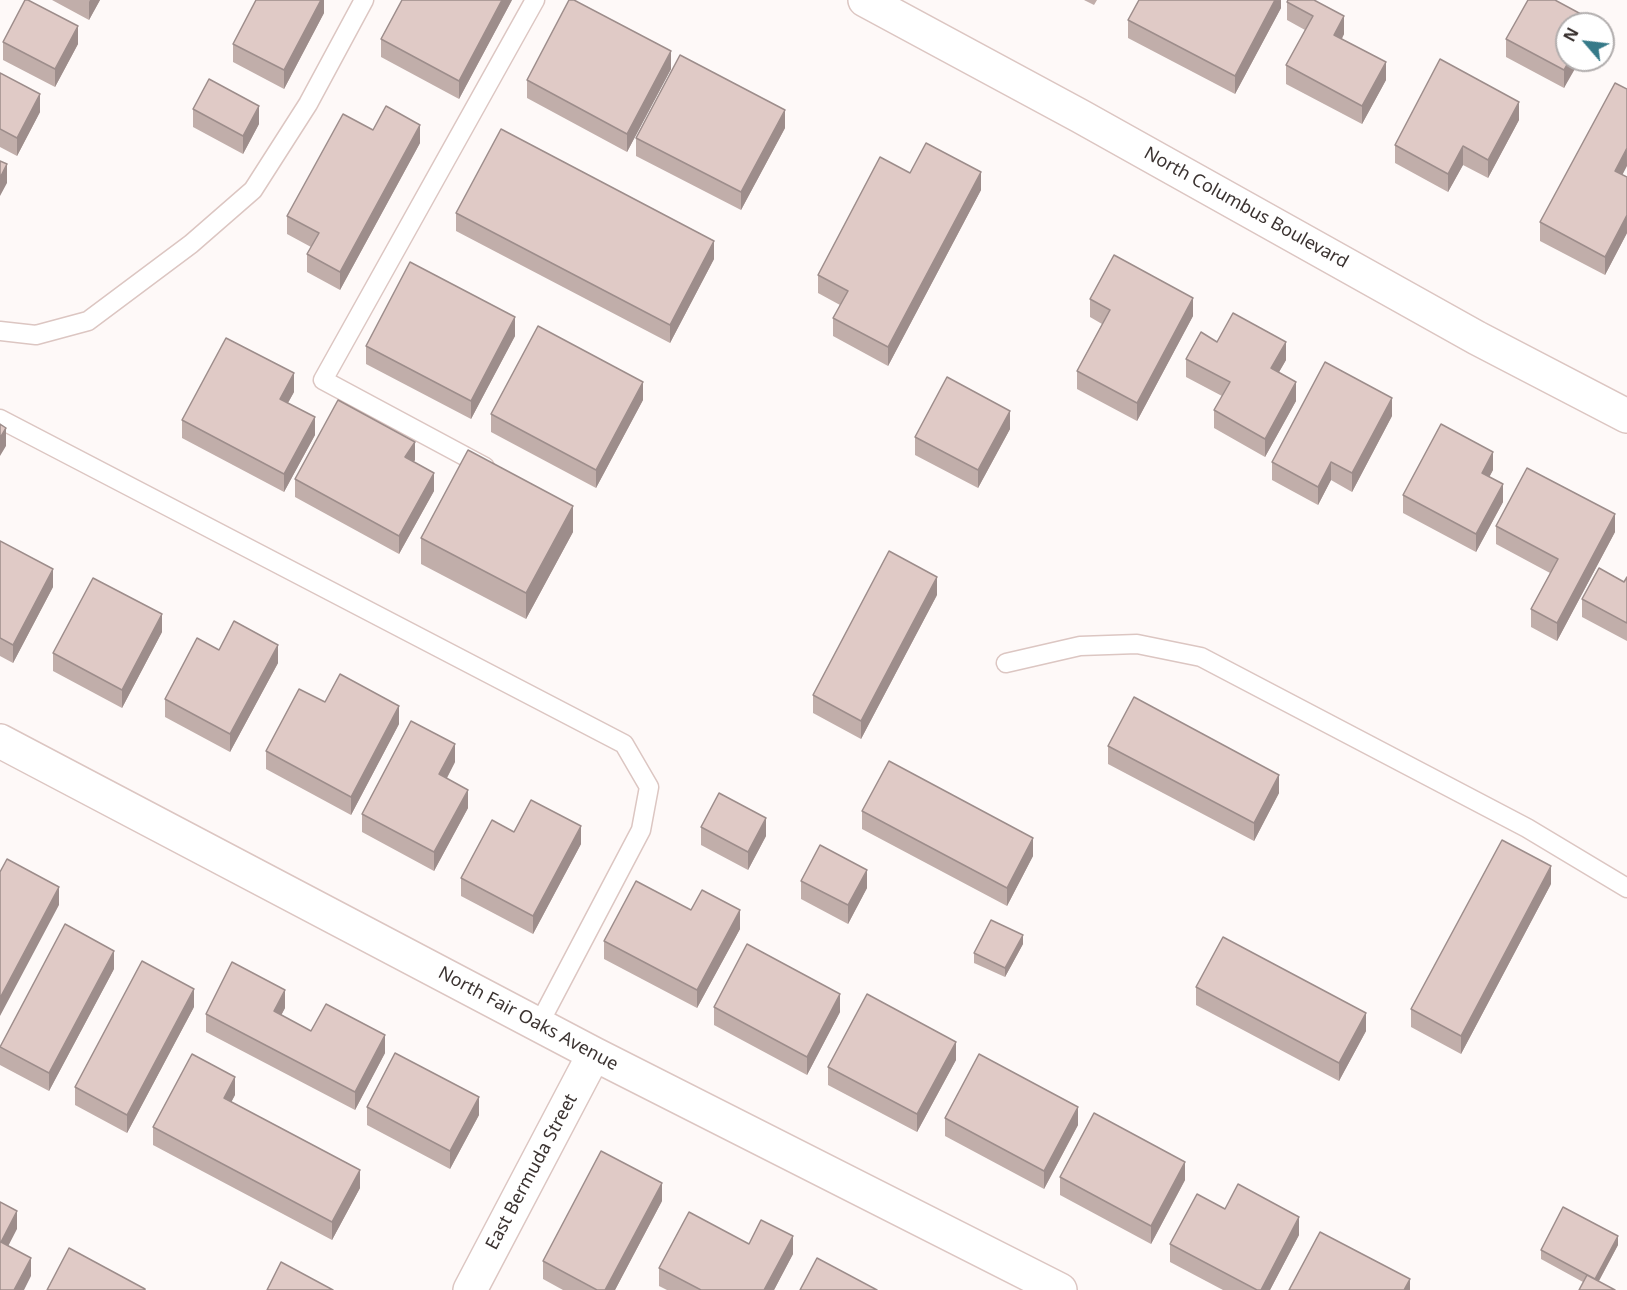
<!DOCTYPE html>
<style>
body{margin:0}
#map{position:relative;width:1627px;height:1290px;overflow:hidden;background:#fef9f8;font-family:"Noto Sans",sans-serif}
canvas{display:block}
.north{position:absolute;left:1555px;top:12px;width:60px;height:60px;box-sizing:border-box;background:#fff;border:2px solid #b1adad;border-radius:50%;rotate:298deg;font-size:16px;font-weight:700;line-height:24px;text-align:center;color:#3b3331}
.north::after{content:'';display:block;margin:auto;width:21px;height:27px;background:#367a89;clip-path:polygon(50% 0,100% 100%,50% 72%,0 100%)}
</style>
<div id="map">
<canvas width="1627" height="1290"></canvas>
<div class="north">N</div>
</div>
<script>
const context = document.querySelector('canvas').getContext('2d');
context.lineJoin = 'round';
function strokePath(path, color, width, dash) { context.strokeStyle = color; context.lineWidth = width; context.lineCap = dash ? 'butt' : 'round'; context.setLineDash(dash || []); context.stroke(path); }
function fill(path, color) { context.fillStyle = color; context.fill(path, 'evenodd'); }
function write(font, color, halo, rows, align = 'center') {
  context.font = font + ' "Noto Sans",sans-serif'; context.lineWidth = 5; context.setLineDash([]); context.textBaseline = 'middle'; context.strokeStyle = halo; context.fillStyle = color; for (const [text, x, y, turn = 0] of rows) {
    context.save(); context.translate(x, y); context.rotate((+turn || 0) * Math.PI / 180); context.textAlign = isNaN(turn) ? turn : align; if (halo) context.strokeText(text, 0, 0); context.fillText(text, 0, 0); context.restore();
  }
}
const lane = new Path2D(`
 M0 331 36 335 88 321 191 244 253 190 308 104 364 0
 M0 419 624 744 649 787 641 830 539 1024
 M485 467 323 380 535 0
 M1006 663 1080 646 1137 644 1201 657 1527 828 1627 888`);
const street = new Path2D(`
 M0 741 594 1054 1060 1290
 M470 1290 594 1054`);
const secondary = new Path2D(`
 M865 0 1080 116 1477 338 1627 416`);
strokePath(lane, '#dcc6c2', 21);
strokePath(street, '#dcc6c2', 36);
strokePath(secondary, '#dcc6c2', 36);
strokePath(lane, '#fff', 18);
strokePath(street, '#fff', 33);
strokePath(secondary, '#fff', 33);
fill(new Path2D(`
 M52 0H100L89 20Z
 M324 0V13L284 89 233 62V44Z
 M512 0 459 99 381 57V39Z
 M1084 0H1097L1094 5Z
 M1281 0V8L1235 94 1128 38V20Z
 M1287 2H1318L1344 34 1342 39 1386 80 1362 124 1286 84V65L1305 30 1287 20Z
 M1592 24 1564 88 1506 57V39Z
 M3 42 78 44 55 87 3 60Z
 M671 69 627 152 527 98V80Z
 M0 73 40 112 17 156 0 147Z
 M193 109 259 124 243 154 193 127Z
 M1519 120 1488 178 1463 165 1448 192 1395 163V145Z
 M785 128 741 210 636 156V138Z
 M373 130 420 143 340 290 307 272V254L311 247 287 234V216Z
 M910 173 981 190 888 366 833 336V318L840 305 818 293V275Z
 M1622 175 1627 177V233L1605 275 1540 241V222Z
 M456 213 714 259 670 343 456 231Z
 M1090 299 1193 316 1137 421 1077 389V371L1102 324 1090 317Z
 M515 336 471 419 366 364V346Z
 M1217 342 1286 360 1279 372 1296 401 1265 457 1214 428V410L1222 396 1186 377V359Z
 M294 392 288 403 315 435 284 492 182 438V420Z
 M643 400 596 488 491 432V414Z
 M1392 416 1352 492 1331 480 1318 505 1272 480V462Z
 M1010 429 978 488 915 455V437Z
 M415 460 413 462 434 491 399 554 295 497V479Z
 M1493 470 1489 477 1503 502 1476 552 1403 513V495Z
 M1496 526 1615 532 1557 641 1531 627V609L1550 573 1496 544Z
 M573 532 526 619 421 564V538Z
 M0 541 53 587 13 663 0 656Z
 M1627 577V641L1582 617V599L1624 582Z
 M937 595 861 739 813 713V695Z
 M162 632 122 708 53 671V653Z
 M219 650 278 663 230 752 165 717V699Z
 M325 702 399 724 351 815 266 769V751Z
 M1108 746 1279 793 1254 841 1108 764Z
 M455 762 447 778 468 808 434 871 362 832V814Z
 M862 811 1033 856 1007 906 862 829Z
 M701 827 766 836 748 870 701 845Z
 M514 832 581 844 533 934 461 896V878Z
 M801 881 867 888 848 924 801 899Z
 M1551 884 1461 1054 1411 1027V1009Z
 M740 929 697 1008 604 959V941Z
 M1023 944 1005 977 974 963V953Z
 M114 969 49 1091 0 1065V1047Z
 M1196 987 1366 1031 1339 1081 1196 1005Z
 M194 1007 127 1133 75 1105V1087Z
 M714 1007 840 1012 807 1075 714 1025Z
 M285 1008 281 1015 311 1031 385 1053 355 1110 206 1032V1014Z
 M956 1060 917 1132 828 1085V1067Z
 M235 1095 231 1102 360 1188 332 1240 153 1145V1127Z
 M367 1107 479 1115 450 1169 367 1125Z
 M945 1118 1078 1125 1044 1189 945 1136Z
 M1060 1177 1185 1180 1151 1244 1060 1195Z
 M662 1201 615 1290H563L543 1279V1261Z
 M1225 1209 1299 1235 1270 1290H1223L1170 1262V1244Z
 M749 1244 793 1254 774 1290H667L659 1286V1268Z
 M1618 1245 1599 1281 1583 1282 1541 1259V1250Z`), '#c1aeaa');
fill(new Path2D(`
 M90 0H100L89 20V2Z
 M321 0H324V13L284 89V70Z
 M502 0H512L459 99V81Z
 M1275 0H1281V8L1235 94V76Z
 M1344 16V34L1334 53V35Z
 M78 26V44L55 87V69Z
 M671 51V69L627 152V134Z
 M1570 60H1580L1564 88V70Z
 M1386 62V80L1362 124V106Z
 M40 94V112L17 156V138Z
 M1519 102V120L1488 178V160Z
 M259 106V124L243 154V136Z
 M785 110V128L741 210V192Z
 M420 125V143L340 290V272Z
 M1463 146V165L1448 192V174Z
 M1627 148V166L1615 189V171Z
 M7 164V183L0 196V178Z
 M981 172V190L888 366V347Z
 M1627 215V233L1605 275V257Z
 M714 241V259L670 343V325Z
 M1193 298V316L1137 421V403Z
 M515 317V336L471 419V401Z
 M1286 342V360L1271 386V368Z
 M294 373V392L280 417V399Z
 M643 382V400L596 488V470Z
 M1296 382V401L1265 457V439Z
 M1392 398V416L1352 492V473Z
 M1010 411V429L978 488V470Z
 M315 417V435L284 492V474Z
 M6 428V446L0 456V438Z
 M415 442V460L405 475V457Z
 M1493 452V470L1482 491V473Z
 M1331 462V480L1318 505V487Z
 M434 473V491L399 554V536Z
 M1503 484V502L1476 552V534Z
 M573 506V532L526 619V593Z
 M1615 514V532L1557 641V623Z
 M53 569V587L13 663V645Z
 M937 577V595L861 739V721Z
 M162 614V632L122 708V690Z
 M278 645V663L230 752V734Z
 M399 706V724L351 815V797Z
 M455 744V762L439 793V774Z
 M1279 775V793L1254 841V823Z
 M468 790V808L434 871V852Z
 M766 818V836L748 870V852Z
 M581 826V844L533 934V916Z
 M1033 838V856L1007 906V888Z
 M1551 866V884L1461 1054V1036Z
 M867 870V888L848 924V905Z
 M59 887V905L0 1016V998Z
 M740 910V929L697 1008V990Z
 M1023 935V944L1005 977V968Z
 M114 951V969L49 1091V1073Z
 M194 989V1007L127 1133V1115Z
 M285 990V1008L274 1029V1011Z
 M840 994V1012L807 1075V1057Z
 M1366 1013V1031L1339 1081V1063Z
 M385 1035V1053L355 1110V1092Z
 M956 1042V1060L917 1132V1114Z
 M235 1077V1095L224 1116V1098Z
 M479 1097V1115L450 1169V1151Z
 M1078 1107V1125L1044 1189V1171Z
 M1185 1162V1180L1151 1244V1226Z
 M360 1170V1188L332 1240V1222Z
 M662 1183V1201L615 1290H605Z
 M17 1211V1229L1 1260V1242Z
 M1299 1217V1235L1270 1290H1261Z
 M793 1236V1254L774 1290H764Z
 M1618 1236V1245L1595 1288V1279Z
 M31 1258V1276L24 1290H14Z
 M1410 1279V1290H1404Z`), '#9d8d8b');
const building = new Path2D(`
 M25 0H28L78 26 55 69 3 42Z
 M256 0H321L284 70 233 44Z
 M402 0H502L459 81 381 39Z
 M569 0H574L671 51 627 134 527 80Z
 M1139 0H1275L1235 76 1128 20Z
 M1288 0H1314L1344 16 1334 35 1386 62 1362 106 1286 65 1313 16 1287 2Z
 M1528 0H1555L1592 20 1590 24H1567V60H1570L1564 70 1506 39Z
 M680 55 785 110 741 192 636 138Z
 M1440 59 1519 102 1488 160 1463 146 1448 174 1395 145Z
 M0 73 40 94 17 138 0 129Z
 M209 79 259 106 243 136 193 109Z
 M1615 83 1627 89V148L1615 171 1627 177V215L1605 257 1540 222Z
 M386 106 420 125 340 272 307 254 319 233 287 216 343 114 373 130Z
 M501 129 714 241 670 325 456 213Z
 M926 143 981 172 888 347 833 318 848 291 818 275 880 157 910 173Z
 M0 161 7 164 0 178Z
 M1114 255 1193 298 1137 403 1077 371 1110 310 1090 299Z
 M410 262 515 317 471 401 366 346Z
 M1233 313 1286 342 1271 368 1296 382 1265 439 1214 410 1230 382 1186 359 1201 332 1217 342Z
 M538 326 643 382 596 470 491 414Z
 M226 338 294 373 280 399 315 417 284 474 182 420Z
 M1325 362 1392 398 1352 473 1331 462 1318 487 1272 462Z
 M947 377 1010 411 978 470 915 437Z
 M338 400 415 442 405 457 434 473 399 536 295 479Z
 M0 424 6 428 0 438Z
 M1441 424 1493 452 1482 473 1503 484 1476 534 1403 495Z
 M468 450 573 506 526 593 421 538Z
 M1527 468 1615 514 1557 623 1531 609 1558 559 1496 526Z
 M0 541 53 569 13 645 0 638Z
 M889 551 937 577 861 721 813 695Z
 M1599 568 1624 582 1627 577V623L1582 599Z
 M93 578 162 614 122 690 53 653Z
 M234 621 278 645 230 734 165 699 197 638 219 650Z
 M340 674 399 706 351 797 266 751 299 689 325 702Z
 M1134 697 1279 775 1254 823 1108 746Z
 M411 721 455 744 439 774 468 790 434 852 362 814Z
 M889 761 1033 838 1007 888 862 811Z
 M719 793 766 818 748 852 701 827Z
 M531 800 581 826 533 916 461 878 492 820 514 832Z
 M1502 840 1551 866 1461 1036 1411 1009Z
 M820 845 867 870 848 905 801 881Z
 M7 859 59 887 0 998V872Z
 M636 881 691 910 702 890 740 910 697 990 604 941Z
 M991 920 1023 935 1005 968 974 953Z
 M65 924 114 951 49 1073 0 1047Z
 M1223 937 1366 1013 1339 1063 1196 987Z
 M747 944 840 994 807 1057 714 1007Z
 M142 961 194 989 127 1115 75 1087Z
 M232 962 285 990 274 1011 311 1031 326 1004 385 1035 355 1092 206 1014Z
 M867 994 956 1042 917 1114 828 1067Z
 M395 1053 479 1097 450 1151 367 1107Z
 M192 1054 235 1077 224 1098 360 1170 332 1222 153 1127Z
 M979 1054 1078 1107 1044 1171 945 1118Z
 M1094 1113 1185 1162 1151 1226 1060 1177Z
 M601 1151 662 1183 605 1290H597L543 1261Z
 M1238 1184 1299 1217 1261 1290H1257L1170 1244 1197 1194 1225 1209Z
 M0 1202 17 1211 1 1242 31 1258 14 1290H0Z
 M1563 1207 1618 1236 1595 1279 1541 1250Z
 M689 1212 749 1244 761 1220 793 1236 764 1290H701L659 1268Z
 M1320 1232 1410 1279 1404 1290H1289Z
 M69 1248 145 1289V1290H47Z
 M817 1258 877 1290H800Z
 M281 1262 333 1290H267Z
 M1587 1275 1615 1290H1579Z`);
fill(building, '#e0cac6');
strokePath(building, '#9d8d8b', 1.5);
write('18px', '#3b3331', '#fff', [
 ["North Columbus Boulevard",1246,208,29],
 ["North Fair Oaks Avenue",528,1019,28],
 ["East Bermuda Street",532,1172,-62]
]);
</script>
